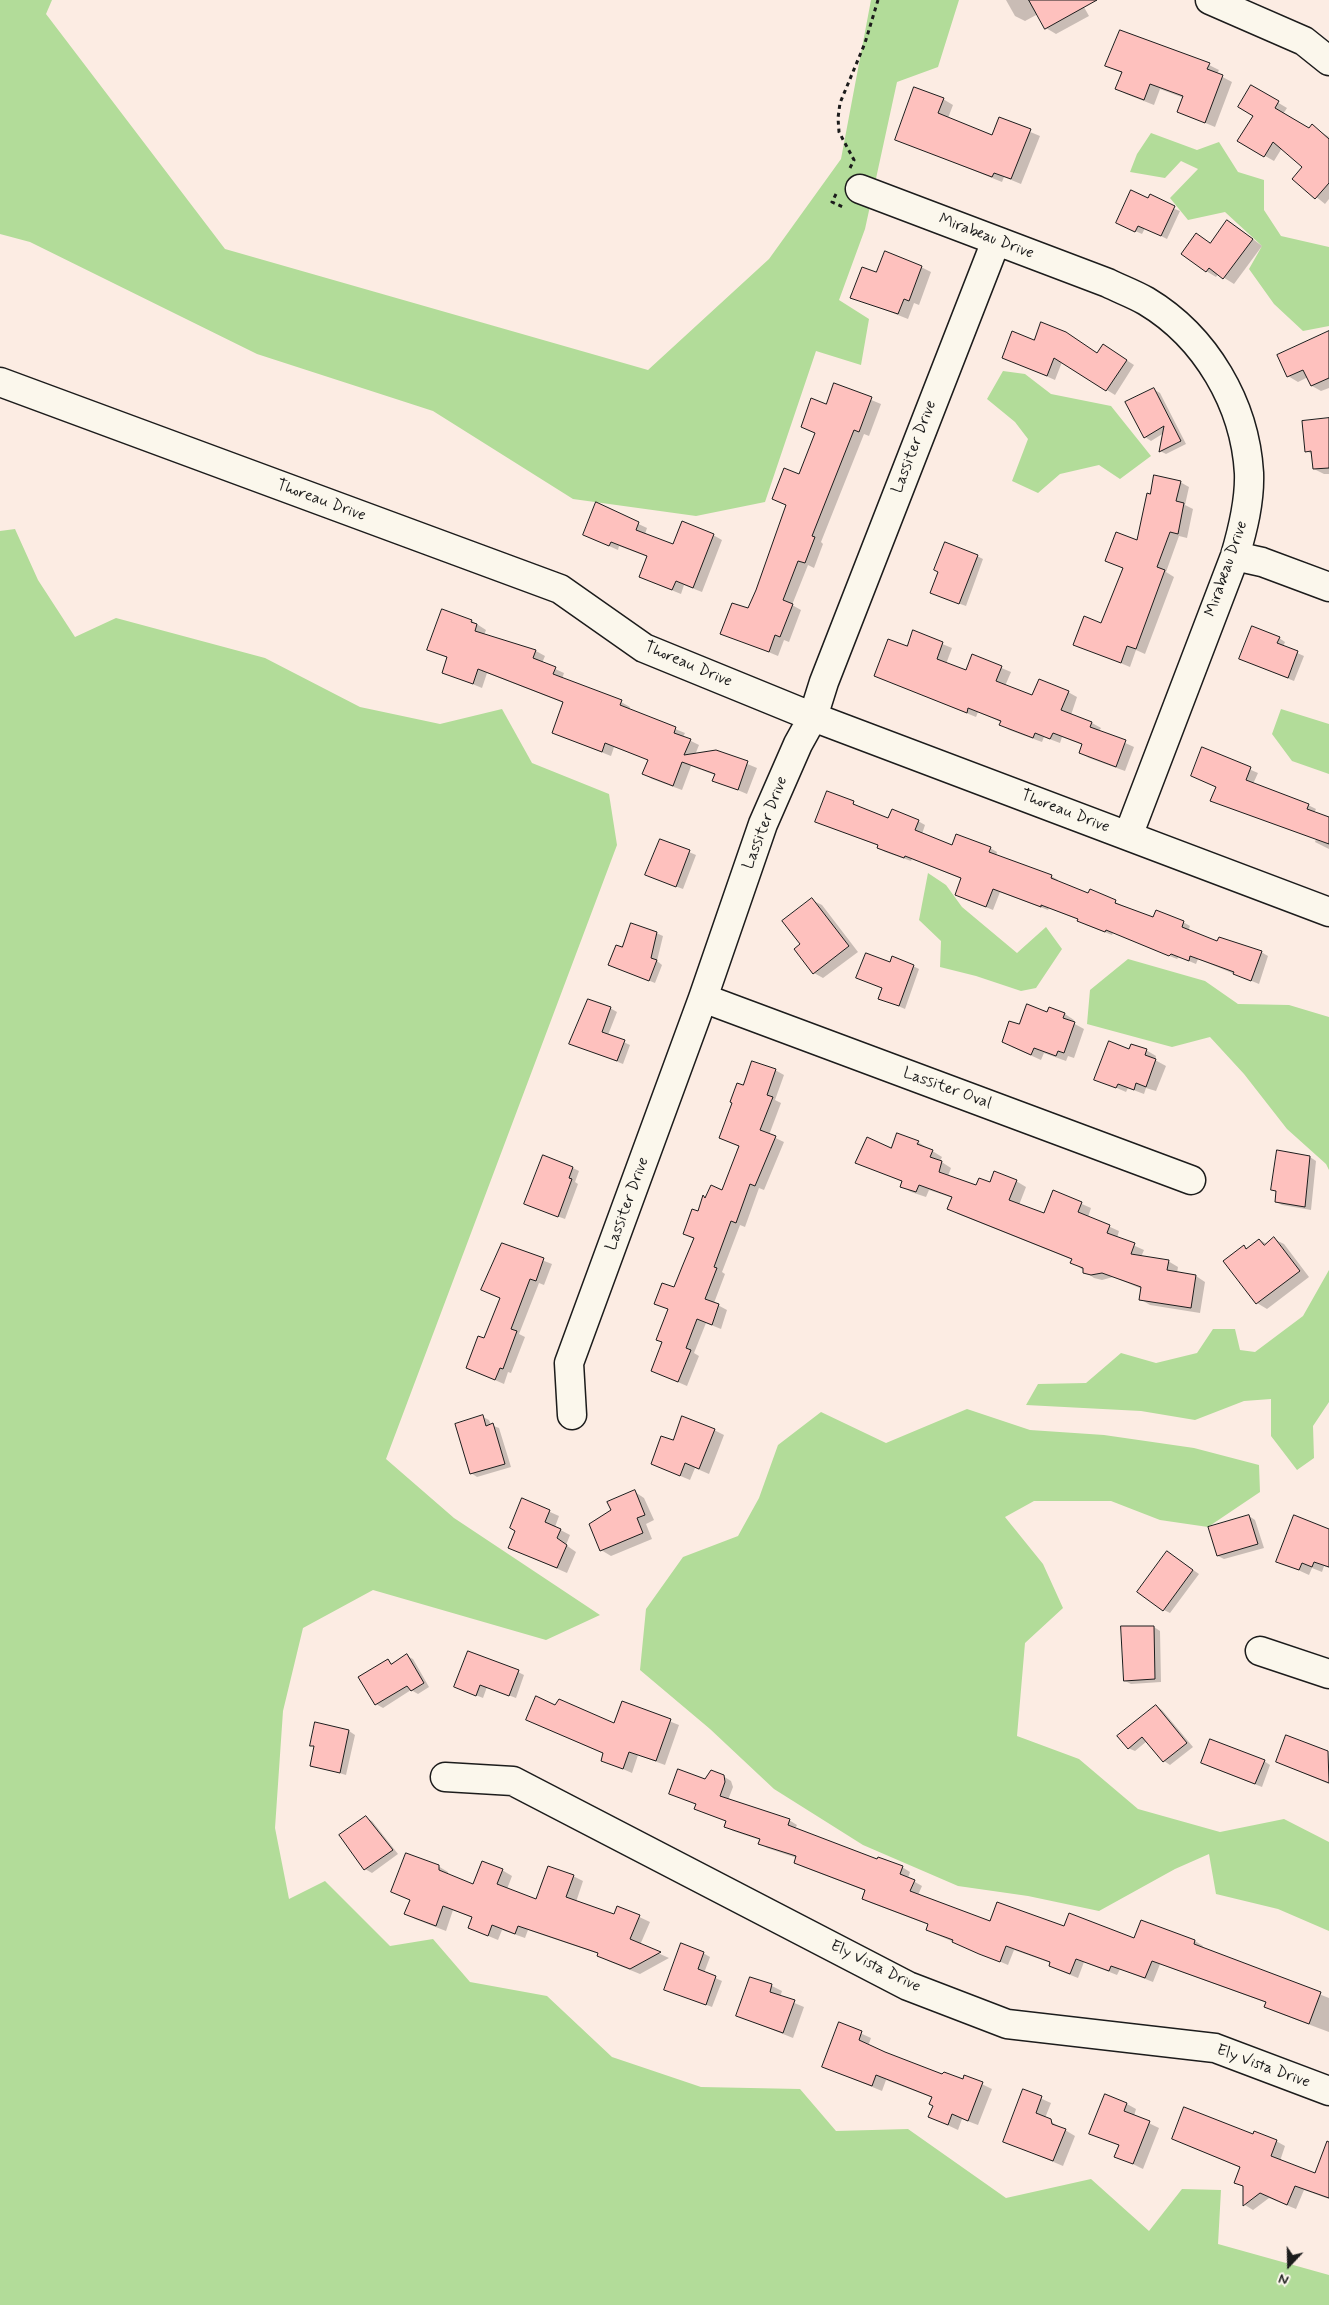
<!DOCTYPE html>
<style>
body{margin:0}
#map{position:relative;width:1329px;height:2305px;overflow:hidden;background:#fcece3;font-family:Mynerve,sans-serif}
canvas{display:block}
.north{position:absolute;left:1264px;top:2240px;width:50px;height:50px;-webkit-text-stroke:4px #fbf7ec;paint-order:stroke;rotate:201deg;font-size:14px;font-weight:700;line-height:20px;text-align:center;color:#1c1c1c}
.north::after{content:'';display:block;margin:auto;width:18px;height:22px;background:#1c1c1c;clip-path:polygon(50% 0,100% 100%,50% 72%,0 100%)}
</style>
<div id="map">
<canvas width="1329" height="2305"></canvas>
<div class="north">N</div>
</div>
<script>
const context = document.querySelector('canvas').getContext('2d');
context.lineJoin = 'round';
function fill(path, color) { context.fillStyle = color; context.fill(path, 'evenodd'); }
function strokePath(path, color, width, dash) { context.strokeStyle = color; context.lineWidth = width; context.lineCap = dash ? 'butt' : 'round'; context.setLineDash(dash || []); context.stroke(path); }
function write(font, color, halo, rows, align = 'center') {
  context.font = font + ' Mynerve,sans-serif'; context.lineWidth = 5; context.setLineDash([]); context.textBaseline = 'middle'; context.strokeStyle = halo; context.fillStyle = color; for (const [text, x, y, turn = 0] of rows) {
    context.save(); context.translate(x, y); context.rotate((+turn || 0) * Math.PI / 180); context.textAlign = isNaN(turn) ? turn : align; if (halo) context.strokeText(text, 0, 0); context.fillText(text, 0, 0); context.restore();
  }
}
fill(new Path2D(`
 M0 0H52L46 14 225 249 648 370 769 259 841 159 871 0H959L938 67 897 82 865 229 839 300 869 319 861 365 816 351 765 502 696 516 573 499 433 411 257 354 30 242 0 234Z
 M1151 133 1197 150 1219 142 1238 172 1264 180V210L1281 236 1329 247V326L1303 331 1274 304 1249 269 1262 246 1225 212 1188 220 1170 198 1198 169 1181 161 1165 178 1130 172 1137 154Z
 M1003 371 1025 374 1051 394 1111 406 1151 456 1120 479 1099 465 1060 474 1038 493 1012 481 1028 439 1015 422 987 399Z
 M15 529 38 580 75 637 116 618 265 658 360 707 440 724 502 709 532 763 609 794 617 845 386 1459 454 1518 600 1615 546 1640 373 1590 303 1628 283 1711 275 1828 289 1899 325 1881 390 1946 433 1939 470 1982 547 1996 612 2057 701 2087 800 2089 836 2131 908 2129 1006 2198 1091 2179 1149 2231 1182 2189 1221 2190 1218 2244 1329 2275V2305H0V531Z
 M1281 709 1329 724V774L1292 761 1272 734Z
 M928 873 946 885 962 907 1017 953 1046 927 1062 949 1036 988 1021 991 976 976 940 967 941 941 919 920Z
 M1128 959 1205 981 1238 1004 1289 1005 1329 1017V1170L1326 1164 1287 1129 1244 1074 1210 1037 1172 1047 1087 1024 1090 990Z
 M1329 1270V1402L1313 1426 1314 1458 1297 1470 1271 1436V1399L1244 1401 1195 1420 1141 1411 1026 1405 1038 1384 1086 1383 1121 1353 1156 1363 1197 1353 1213 1329H1235L1240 1350 1255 1352 1303 1316Z
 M967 1409 1030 1430 1104 1435 1194 1448 1259 1465 1260 1492 1208 1527 1160 1520 1111 1501H1034L1005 1517 1043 1564 1063 1608 1025 1643 1017 1736 1079 1759 1138 1809 1220 1832 1284 1819 1329 1842V1931L1278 1909 1216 1894 1209 1854 1175 1869 1099 1911 1028 1896 958 1886 863 1845 774 1789 710 1729 640 1670 646 1609 683 1557 738 1536 759 1498 778 1445 821 1412 886 1443Z`), '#b2dc99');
fill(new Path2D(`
 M1006 0H1080L1089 16 1056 34 1046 28 1038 14 1025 21 1015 16Z
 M1209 65 1219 70 1217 74 1232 82 1215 127 1179 112 1184 98 1160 89 1154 105 1126 94 1117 89 1122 73 1107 66Z
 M1252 87 1287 108 1283 114 1309 130 1312 126 1329 137V199L1325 204 1294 179 1304 167 1282 148 1274 161 1239 141 1254 116Z
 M943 99 953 105 948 118 993 136 999 119 1040 136 1021 184 1004 177 1002 182 896 139Z
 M1149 199 1180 211 1167 239 1145 228 1142 234 1124 226Z
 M1237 227 1262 246 1234 284 1218 274 1216 277 1206 271 1211 244Z
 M921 267 931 272 919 305 914 303 908 319 852 297 877 274Z
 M1329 333V388L1321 391 1312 386 1308 377 1298 382 1288 376Z
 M1035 341 1098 354 1111 350 1134 365 1115 395 1062 362 1055 380 1003 357Z
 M835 385 881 404 869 436 864 434 821 542 823 544 814 568 808 565 792 605 801 610 789 642 784 640 778 656 722 633 748 610 757 590 787 506 773 499 800 476 816 434 802 427 827 405Z
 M1153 389 1160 393 1186 444 1166 454 1160 451 1164 433 1151 441 1145 437Z
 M1329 420V474H1324L1314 469 1313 455 1307 451Z
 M1180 482 1189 487 1185 505 1193 509 1187 538 1179 536 1166 572 1174 577 1145 654 1136 650 1130 667 1075 644 1102 624 1124 569 1106 560 1138 542Z
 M596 504 647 528 645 534 674 545 713 535 722 540 702 592 684 585 681 594 649 581 640 576 648 557 619 546 618 550 584 535Z
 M977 556 983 559 966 606 938 596Z
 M472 621 486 630 484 635 536 651 545 656 542 663 564 673 562 679 621 702 630 707 629 710 685 733 683 737 699 745 695 755 716 751 757 768 747 794 714 780 715 775 691 766 682 790 652 779 644 774 649 760 614 747 611 756 553 733 564 703 487 673 482 688 443 672 448 658 429 650Z
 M913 632 952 648 946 664 967 672 973 656 1011 672 1005 686 1033 697 1068 692 1077 697 1071 715 1092 723 1101 728 1099 731 1134 747 1125 771 1089 758 1080 753 1083 745 1062 737 1060 743 1044 737 1042 742 1009 730 1000 724 1001 722 978 712 976 717 875 676 907 647Z
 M1279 638 1285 642 1283 647 1304 656 1294 681 1241 659Z
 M1203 749 1258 773 1253 784 1308 805 1316 809 1314 813 1329 818V849L1315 842 1316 839 1212 801 1217 787Z
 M853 803 860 808 889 820 918 821 925 825 922 834 953 846 990 848 997 852 996 856 1051 876 1058 880V882L1089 894 1090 891 1153 919 1183 922 1190 926 1188 931 1218 942 1261 952 1268 956 1259 984 1198 959 1196 964 1179 957 1177 959 1113 933 1112 935 1086 925 1079 920 1049 908 1048 910 1000 892 993 910 964 898 962 879 912 859 911 861 885 852 879 848V846L817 822Z
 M660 840 696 855 683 889 653 878Z
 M812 900 822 905 858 952 823 978 814 973 802 944Z
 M656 933 663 936 657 961 662 965 655 983 610 965 622 949Z
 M913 966 919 969 905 1009 879 998 883 988 858 978Z
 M610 1008 617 1012 608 1035 630 1045 623 1064 571 1043Z
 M1048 1014H1065L1074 1020 1073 1023 1084 1029 1074 1058 1068 1056 1066 1061 1044 1053 1041 1060 1012 1047 1020 1026Z
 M1130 1050H1146L1156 1056 1155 1060 1166 1066 1156 1091 1146 1088 1144 1094 1128 1088 1126 1092 1096 1079Z
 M775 1070 784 1075 775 1100 781 1103 769 1135 784 1142 764 1190 759 1188 745 1227 740 1225 722 1272 725 1274 714 1303 727 1310 721 1329 706 1323 694 1353 699 1356 687 1386 652 1371 663 1343 657 1339 669 1310 656 1303 674 1288 694 1239 684 1234 698 1212 704 1197 706 1198 722 1192 740 1147 720 1138 744 1087Z
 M918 1142 942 1157 940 1161 951 1168 948 1176 977 1187 1016 1181 1026 1187 1019 1205 1045 1215 1054 1192 1091 1208 1088 1217 1119 1231 1117 1238 1144 1250 1141 1257 1168 1261 1178 1267 1177 1273 1196 1276 1205 1282 1200 1313 1150 1305 1140 1299 1142 1289 1113 1277 1102 1280 1094 1278 1072 1262 1073 1260 958 1214 949 1208 953 1198 929 1190 926 1197 911 1192 901 1186 903 1182 857 1162Z
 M1310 1157 1316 1161 1311 1210 1282 1205 1276 1202 1278 1193 1273 1190Z
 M573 1168 579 1171 575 1182 578 1184 565 1219 532 1207Z
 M1274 1239 1284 1244 1309 1277 1267 1309 1257 1303 1244 1247 1248 1249 1260 1240 1267 1244Z
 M503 1245 552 1264 544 1285 539 1283 519 1334 525 1337 511 1373 508 1372 504 1384 467 1368 484 1340 501 1298 483 1290Z
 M483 1417 489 1420 491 1425 499 1428 511 1467 477 1477 471 1473Z
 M714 1430 724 1435 709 1474 695 1468 690 1480 652 1464 673 1442Z
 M635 1492 644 1498 654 1520 646 1524 652 1539 611 1556 601 1550 612 1511Z
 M523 1500 559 1516 555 1527 570 1535 566 1545 576 1552 567 1573 510 1548 517 1531Z
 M1249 1516 1255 1520 1264 1548 1224 1559 1218 1556Z
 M1329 1530V1568L1324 1566 1322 1572 1312 1568 1309 1575 1278 1561Z
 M1173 1556 1199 1574 1170 1613 1164 1610Z
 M1154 1627 1160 1631 1161 1682 1131 1684 1125 1681Z
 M407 1656 413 1659 429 1687 418 1694 411 1690 383 1708 376 1704 388 1661 393 1664Z
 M518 1672 524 1675 516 1698 487 1687 483 1698 456 1687Z
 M623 1703 679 1725 665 1765 638 1755 632 1773 602 1760 604 1754 536 1724 555 1706 615 1725Z
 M1156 1706 1162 1710 1193 1747 1170 1765 1164 1761 1147 1741 1135 1751 1128 1748Z
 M349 1731 355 1735 346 1775 311 1765 315 1747 311 1745Z
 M1327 1752 1329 1784 1277 1762Z
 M1264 1761 1270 1765 1262 1787 1208 1766Z
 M723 1776 731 1781 733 1787 728 1800 789 1820 797 1825 795 1829 878 1860 902 1867 910 1872 908 1878 922 1886 918 1895 991 1923 1065 1928 1135 1940 1142 1921 1195 1941 1203 1946 1202 1948 1329 1998V2032L1273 2011 1266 2007 1267 2003 1160 1964 1153 1982 1120 1969 1117 1975 1084 1962 1078 1978 1058 1970 1050 1966 1051 1963 1014 1950 1008 1965 935 1934 927 1929 929 1925 871 1903 863 1899 866 1891 803 1867 795 1862 797 1858 767 1848 759 1843 760 1840 733 1831 725 1826 727 1821 704 1813 697 1805 670 1793Z
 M366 1818 372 1821 398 1854 372 1873 365 1869 341 1835Z
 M438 1866 448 1872V1875L474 1885 502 1870 512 1876 507 1889 537 1901 573 1876 583 1881 576 1902 615 1915 618 1907 650 1922 640 1945 669 1958 640 1974 608 1961 599 1954 528 1930 525 1938 502 1930 498 1940 469 1928 473 1918 453 1910 446 1931 415 1919 406 1913 411 1901 393 1892Z
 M703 1953 710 1957 704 1973 722 1981 712 2007 665 1989Z
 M751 1978 772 1986 782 1991 780 1997 804 2007 793 2038 738 2016Z
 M840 2024 871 2038 868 2046 943 2075 963 2080 965 2076 992 2089 978 2125 962 2119 958 2130 930 2117 934 2105 933 2098 886 2080 882 2091 824 2067Z
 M1024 2091 1051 2103 1045 2118 1075 2136 1063 2166 1004 2141Z
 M1127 2104 1136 2109 1134 2116 1159 2128 1143 2169 1116 2156 1120 2146 1091 2133Z
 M1254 2135 1276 2141 1285 2146 1280 2161 1316 2175 1329 2160V2199L1304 2190 1296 2209 1269 2198 1253 2210 1245 2205V2188L1235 2182 1241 2168 1173 2139Z`), '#0003');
const building = new Path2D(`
 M1029 0H1097L1045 29Z
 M1120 30 1210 63 1207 69 1223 75 1205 123 1177 112 1183 96 1150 84 1144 100 1115 89 1122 72 1105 66Z
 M1251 85 1279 101 1275 108 1309 128 1312 124 1329 139V183L1315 199 1292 179 1302 167 1273 142 1264 157 1237 141 1253 116 1238 107Z
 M914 87 944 98 938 113 992 135 999 117 1031 129 1011 179 994 173 992 177 895 140Z
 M1131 190 1148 198 1150 194 1175 206 1161 236 1138 226 1135 232 1116 223Z
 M1227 220 1253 239 1223 279 1209 268 1206 272 1181 254 1196 233 1210 243Z
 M885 251 922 266 909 301 904 299 898 314 850 298 862 267 876 272Z
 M1041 322 1066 332 1097 353 1103 344 1127 360 1106 391 1054 358 1047 376 1002 358 1012 331 1034 340Z
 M1329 331V378L1311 386 1303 370 1287 377 1277 355Z
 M834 383 872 397 859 432 854 430 812 536 815 537 805 563 798 561 783 600 793 604 780 637 775 635 769 652 720 634 732 603 748 608 756 590 786 505 772 499 784 468 799 474 815 433 801 427 811 398 826 404Z
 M1154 388 1181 441 1159 452 1164 426 1144 438 1125 402Z
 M1329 418V468L1313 469 1311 451 1305 452 1302 421Z
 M1154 475 1181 481 1176 501 1184 503 1178 534 1170 532 1157 567 1165 570 1136 649 1127 646 1121 663 1073 645 1084 616 1101 623 1123 568 1105 561 1116 532 1137 540 1147 493 1150 494Z
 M596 502 639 522 636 530 673 544 682 521 714 534 693 588 676 581 672 590 639 577 647 556 611 542 609 546 583 535Z
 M945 542 978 555 959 604 930 593 938 572 934 570Z
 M442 609 472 620 471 622 477 624 475 631 536 650 533 658 556 667 553 674 622 700 620 705 676 727 674 733 691 739 684 755 716 750 748 761 738 790 712 781 715 774 682 762 673 786 642 774 648 760 605 743 602 752 552 733 563 702 478 669 473 684 442 673 447 657 427 650Z
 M1252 626 1280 637 1277 643 1298 651 1288 678 1239 659Z
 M913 630 943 642 937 659 966 670 972 654 1002 666 996 681 1032 695 1039 679 1069 691 1061 710 1092 722 1090 727 1126 740 1116 767 1079 753 1082 744 1053 733 1050 739 1035 733 1033 738 999 725 1001 721 968 708 967 713 874 676 888 639 907 646Z
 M1202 747 1251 767 1246 780 1309 804 1307 809 1329 817V844L1210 801 1216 787 1191 776Z
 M827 791 854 801 853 804 888 818 892 809 919 820 915 830 952 845 956 834 991 847 989 852 1052 875 1051 878 1088 893 1090 889 1116 900 1115 903 1153 917 1156 910 1184 921 1182 927 1217 941 1219 937 1262 951 1251 981 1233 974 1234 972 1190 956 1189 961 1171 954 1169 956 1106 930 1105 932 1077 921 1078 919 1041 905V907L993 889 986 907 955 895 961 878 905 856 904 858 877 848 878 845 815 822Z
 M660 839 690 850 676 887 645 875Z
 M812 898 849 946 813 974 794 949 800 944 782 921Z
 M631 923 657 932 651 958 657 960 649 981 608 965 616 945 622 947Z
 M866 953 890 962 892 956 914 965 899 1006 878 999 882 988 856 978Z
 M588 999 611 1007 602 1032 625 1040 617 1061 569 1044Z
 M1027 1004 1047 1012 1049 1007 1065 1013 1063 1018 1075 1022 1064 1053 1058 1051 1056 1056 1034 1048 1031 1055 1002 1042 1009 1021 1019 1024Z
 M1109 1041 1129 1049 1131 1044 1147 1049 1145 1055 1156 1059 1146 1087 1136 1083 1134 1090 1118 1084 1116 1088 1094 1080Z
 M752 1061 776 1069 767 1095 773 1097 760 1130 776 1136 755 1186 750 1184 736 1223 731 1221 714 1267 717 1268 705 1299 719 1304 712 1325 697 1319 686 1348 691 1350 678 1382 651 1371 662 1342 656 1340 668 1309 654 1304 662 1283 674 1287 682 1267 694 1238 683 1234 692 1209 698 1211 703 1195 705 1198 711 1185 722 1190 739 1146 719 1138 732 1103 730 1102 737 1083 743 1085Z
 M897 1133 919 1141 917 1144 933 1150 930 1157 942 1161 939 1172 976 1185 979 1178 990 1182 994 1171 1017 1180 1009 1200 1044 1213 1053 1190 1082 1202 1078 1212 1110 1225 1107 1233 1135 1243 1131 1254 1169 1260 1167 1270 1196 1275 1191 1308 1139 1300 1141 1287 1102 1273 1091 1275 1083 1273V1268L1070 1263 1072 1259 947 1209 952 1197 919 1185 916 1192 900 1187 902 1181 855 1163 867 1137 891 1148Z
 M1277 1150 1310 1156 1305 1207 1275 1202 1276 1191 1271 1190Z
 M543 1155 573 1167 569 1178 572 1179 558 1217 524 1204Z
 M1274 1237 1300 1271 1256 1304 1223 1261 1244 1245 1246 1249 1259 1239 1264 1245Z
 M502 1243 544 1258 536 1281 530 1279 511 1329 517 1331 503 1369 500 1368 495 1380 466 1368 478 1336 484 1338 500 1298 481 1290Z
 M483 1415 486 1426 493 1423 505 1464 470 1474 455 1424Z
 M682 1416 715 1429 699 1469 685 1463 680 1476 651 1464 661 1436 673 1440Z
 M635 1490 645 1515 637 1518 643 1533 600 1551 589 1524 611 1510 607 1502Z
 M522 1498 550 1510 545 1522 561 1529 557 1538 567 1545 557 1568 508 1548 515 1531 510 1528Z
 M1249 1515 1258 1544 1217 1556 1208 1527Z
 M1294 1515 1329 1529V1567L1314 1562 1312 1567 1302 1563 1299 1570 1276 1562Z
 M1167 1551 1193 1570 1163 1611 1137 1592Z
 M1121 1626H1154L1155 1679 1124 1681Z
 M468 1651 519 1670 509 1696 480 1685 476 1696 454 1687Z
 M407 1654 424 1683 411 1691 407 1686 375 1705 358 1677 388 1659 391 1664Z
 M536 1696 555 1705 559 1699 614 1723 622 1701 671 1719 656 1761 629 1752 623 1769 601 1761 603 1753 526 1720Z
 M1156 1705 1187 1743 1163 1762 1142 1737 1128 1749 1117 1736Z
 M315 1722 349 1730 340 1773 310 1766 314 1746H310Z
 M1286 1735 1328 1751 1329 1783 1276 1762Z
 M1210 1739 1265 1760 1255 1784 1201 1763Z
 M678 1769 705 1779 711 1770 724 1775 725 1782 720 1796 790 1819 788 1825 877 1859 878 1857 903 1866 900 1874 915 1880 910 1891 990 1921 997 1902 1064 1926 1069 1913 1134 1938 1141 1920 1195 1940 1194 1944 1321 1992 1309 2024 1264 2007 1266 2002 1152 1961 1145 1978 1111 1966 1109 1971 1076 1959 1070 1974 1049 1966 1050 1962 1006 1946 1000 1962 979 1954 952 1942 953 1940 926 1930 928 1924 862 1899 865 1890 794 1863 796 1856 758 1844 760 1839 724 1827 726 1821 694 1809 696 1804 669 1794Z
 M366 1816 393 1850 364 1870 339 1835Z
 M406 1853 439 1865V1870L473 1884 482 1861 503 1869 497 1884 536 1899 548 1866 574 1875 566 1897 614 1914 617 1906 640 1915 630 1939 661 1952 630 1969 597 1956 598 1953 518 1926 515 1934 492 1925 488 1936 468 1928 472 1917 443 1906 436 1926 404 1914 410 1900 391 1892Z
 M681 1943 704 1952 698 1969 716 1976 706 2005 664 1990Z
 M750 1977 772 1984 770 1992 795 2000 783 2033 736 2016Z
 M839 2022 862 2031 859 2040 885 2052 942 2074 944 2072 963 2079 964 2075 983 2082 968 2121 952 2114 948 2125 928 2117 933 2106 929 2104 932 2097 876 2075 872 2086 822 2067Z
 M1023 2089 1042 2096 1036 2113 1051 2119 1052 2124 1066 2129 1053 2161 1003 2142Z
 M1105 2094 1127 2103 1124 2111 1150 2121 1133 2164 1114 2157 1119 2145 1089 2134Z
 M1184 2107 1253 2134 1254 2131 1277 2140 1271 2156 1315 2173 1327 2141 1329 2142V2198L1295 2186 1287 2205 1260 2193 1243 2206V2186L1234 2183 1240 2167 1172 2139Z`);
fill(building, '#fec1be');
strokePath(building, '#1c1c1c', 1);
const minor = new Path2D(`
 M1210 0 1304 41 1329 61
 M860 189 1108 283C1120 289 1134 294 1146 301 1206 337 1245 404 1249 473 1250 501 1243 529 1235 556L1128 836
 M0 382 560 589 644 648 813 717 1329 912
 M1235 556 1262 562 1329 587
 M703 998 1191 1180
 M572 1415 569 1363 703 998 763 824 798 744 813 717 824 682 996 241
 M1260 1651 1329 1674
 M445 1777 513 1781 908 1986 1007 2024 1215 2048 1329 2091`);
strokePath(minor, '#1c1c1c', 31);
strokePath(new Path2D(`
 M850 168 854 160 839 132 838 118 840 103 865 43 878 0
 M836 194 832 202 843 207`), '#1c1c1c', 3, [4, 4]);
strokePath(minor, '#fbf7ec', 28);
write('16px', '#1c1c1c', '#fbf7ec', [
 ["Mirabeau Drive",986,237,21],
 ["Lassiter Drive",915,447,-69],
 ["Thoreau Drive",321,501,20],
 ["Mirabeau Drive",1227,569,-71],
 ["Thoreau Drive",688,665,23],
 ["Thoreau Drive",1065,812,21],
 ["Lassiter Drive",766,823,-69],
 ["Lassiter Oval",947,1089,20],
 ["Lassiter Drive",628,1204,-70],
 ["Ely Vista Drive",875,1967,26],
 ["Ely Vista Drive",1263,2067,20]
]);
</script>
